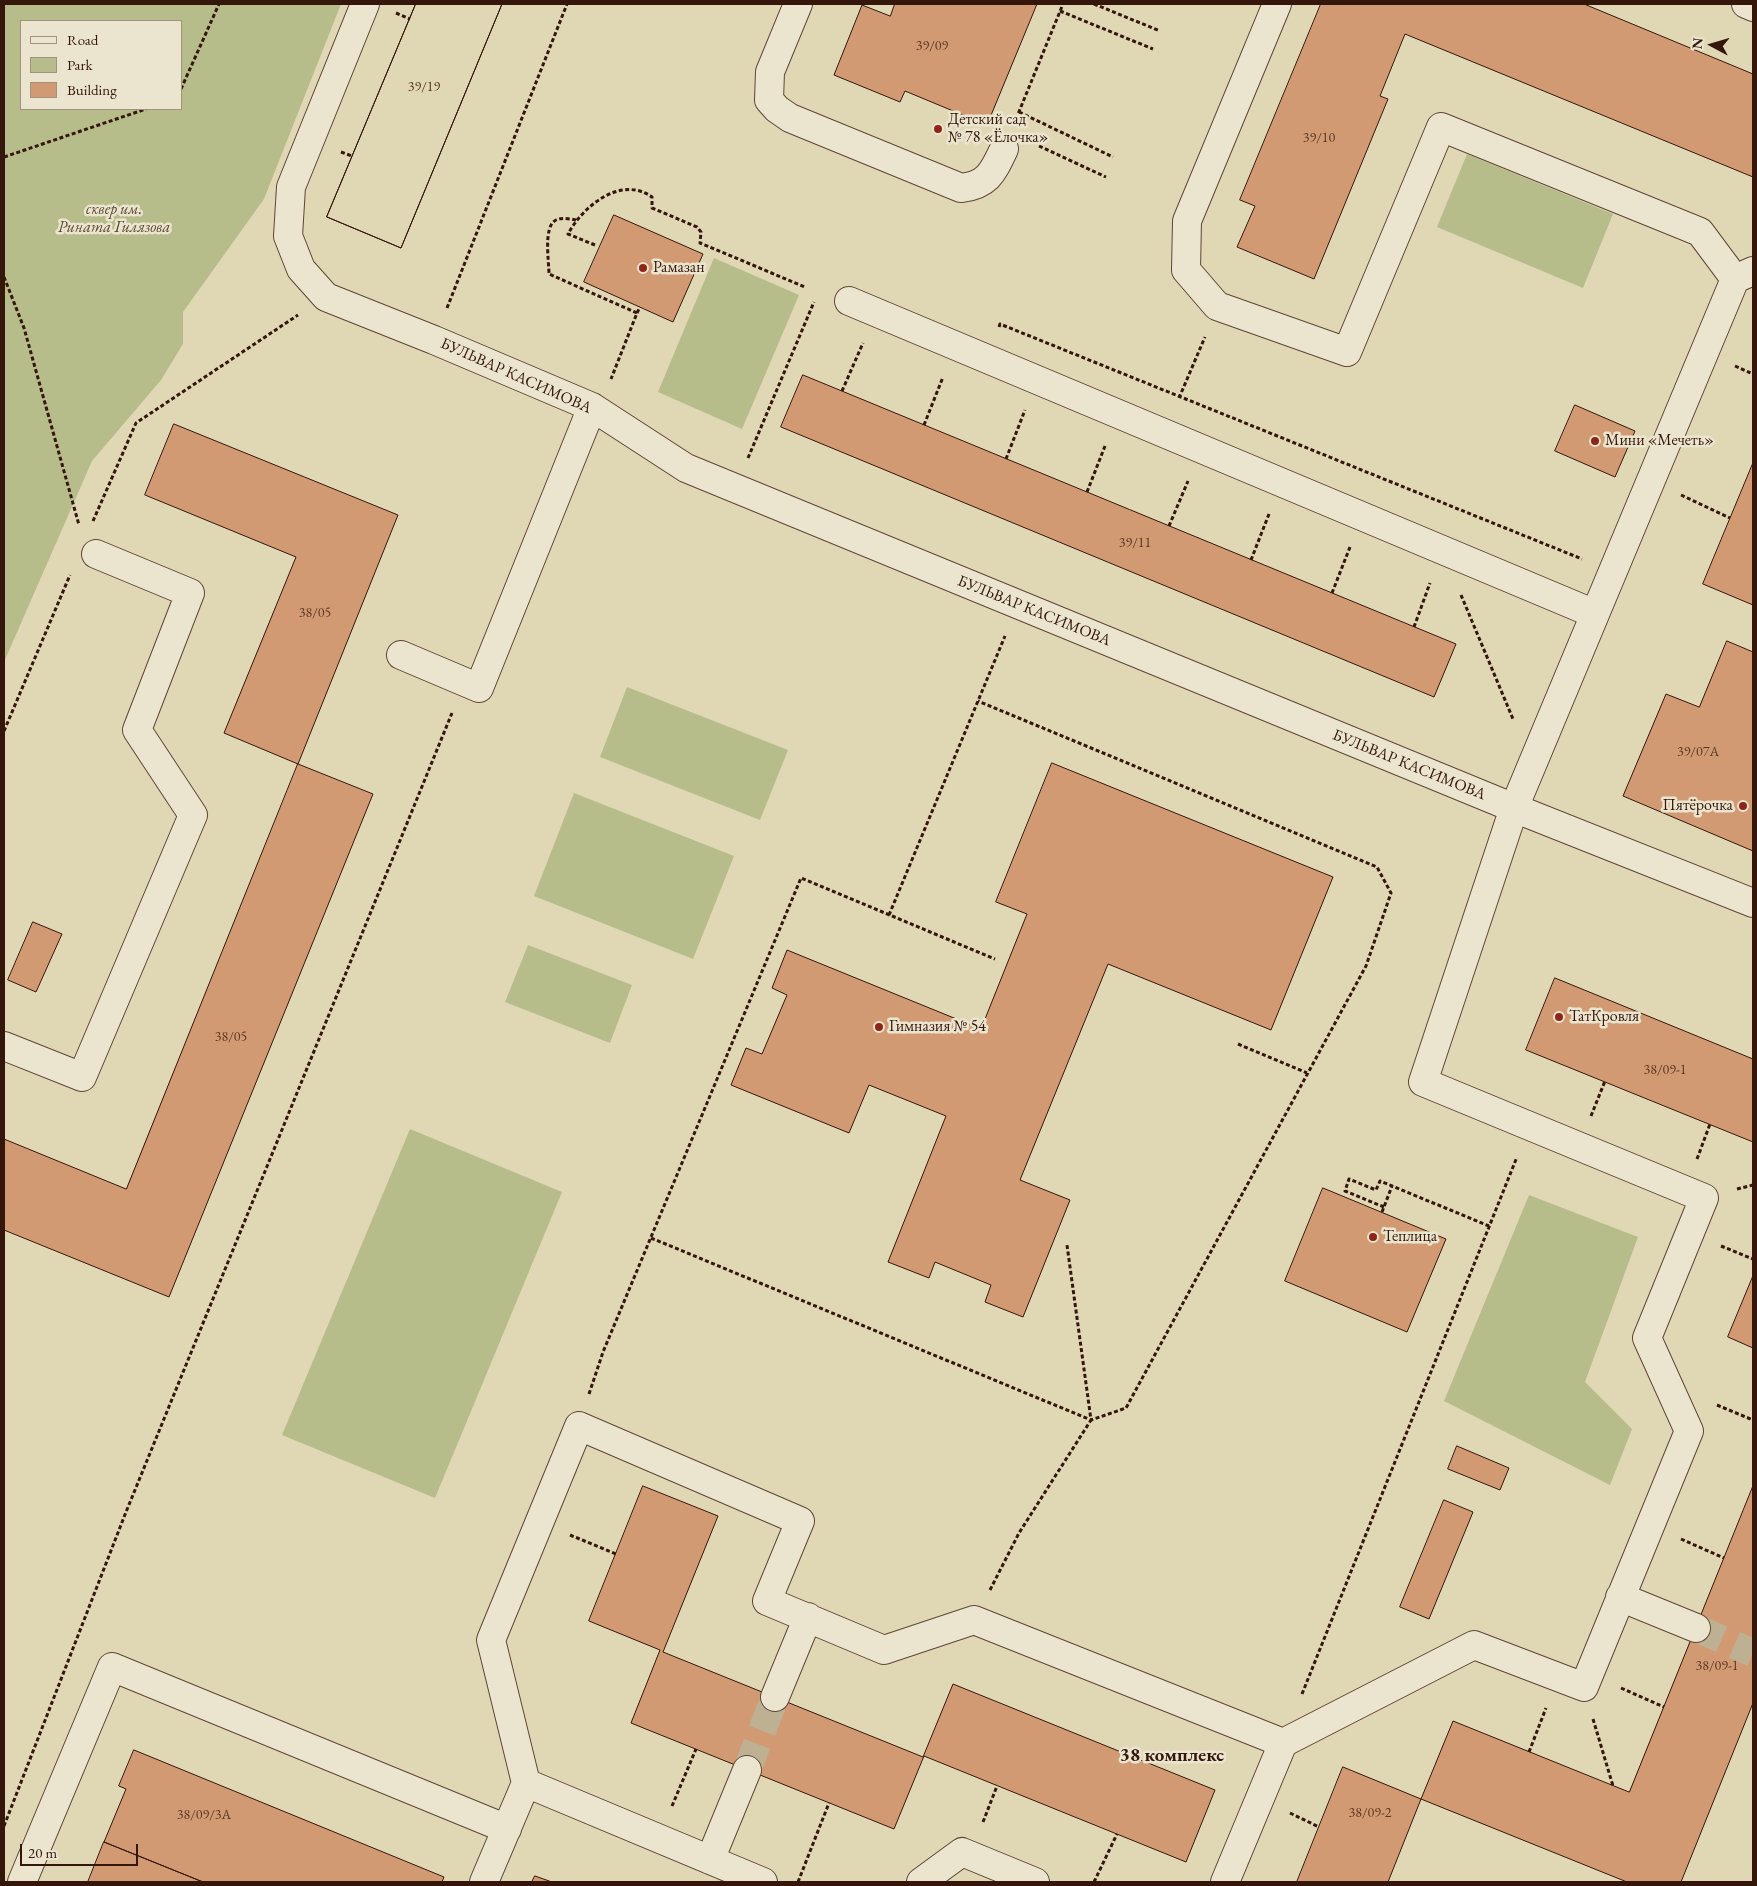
<!DOCTYPE html>
<meta charset="utf-8">
<style>
body{margin:0}
#map{position:relative;width:1757px;height:1886px;overflow:hidden;background:#e0d7b5;font-family:"EB Garamond",serif}
canvas{display:block}
.frame{position:absolute;inset:0;border:5px solid #34160a;pointer-events:none}
.legend{position:absolute;left:20px;top:20px;width:162px;height:90px;box-sizing:border-box;background:#ebe5cf;border:1px solid #a29280;margin:0;padding:6px 9px;list-style:none;font-size:15px;color:#34160a}
.legend li{display:flex;align-items:center;gap:10px;height:25px}
.legend b{width:25px;border:1px solid #a29280}
.north{position:absolute;left:1687px;top:20px;width:50px;height:50px;-webkit-text-stroke:4px #ebe5cf;paint-order:stroke;rotate:276deg;font-size:14px;font-weight:700;line-height:20px;text-align:center;color:#34160a}
.north::after{content:'';display:block;margin:auto;width:18px;height:22px;background:#34160a;clip-path:polygon(50% 0,100% 100%,50% 72%,0 100%)}
.scale{position:absolute;left:20px;top:1844px;width:118px;height:22px;box-sizing:border-box;border:2px solid #34160a;border-top:0;padding-left:6px;font-size:15px;line-height:18px;white-space:nowrap;color:#34160a;-webkit-text-stroke:4px #ebe5cf;paint-order:stroke}
</style>
<div id="map">
<canvas width="1757" height="1886"></canvas>
<div class="frame"></div>
<ul class="legend">
<li><b style="height:6px;background:#ebe5cf"></b>Road</li>
<li><b style="height:14px;background:#b7bd8a"></b>Park</li>
<li><b style="height:14px;background:#d29a73"></b>Building</li>
</ul>
<div class="north">N</div>
<div class="scale">20 m</div>
</div>
<script>
const context = document.querySelector('canvas').getContext('2d');
context.lineJoin = 'round';
function fill(path, color) { context.fillStyle = color; context.fill(path, 'evenodd'); }
function strokePath(path, color, width, dash) { context.strokeStyle = color; context.lineWidth = width; context.lineCap = dash ? 'butt' : 'round'; context.setLineDash(dash || []); context.stroke(path); }
function write(font, color, halo, rows, align = 'center') {
  context.font = font + ' "EB Garamond",serif'; context.lineWidth = 5; context.setLineDash([]); context.textBaseline = 'middle'; context.strokeStyle = halo; context.fillStyle = color; for (const [text, x, y, turn = 0] of rows) {
    context.save(); context.translate(x, y); context.rotate((+turn || 0) * Math.PI / 180); context.textAlign = isNaN(turn) ? turn : align; if (halo) context.strokeText(text, 0, 0); context.fillText(text, 0, 0); context.restore();
  }
}
fill(new Path2D(`
 M4 4H341L264 199 183 312V344L161 380 92 461 4 662ZM21 21H181V109H21Z
 M1467 154 1613 214 1583 288 1437 227Z
 M714 258 799 295 742 429 658 392Z
 M627 687 788 750 760 820 600 757Z
 M574 793 734 856 693 959 534 896Z
 M528 945 632 985 610 1043 505 1002Z
 M410 1129 562 1192 435 1498 282 1435Z
 M1529 1195 1638 1237 1585 1382 1632 1429 1610 1485 1444 1401Z`), '#b7bd8a');
const building = new Path2D(`
 M416 4H502L401 248 327 217Z
 M416 4H502L401 248 327 217Z
 M895 4H1037L987 125 905 91 900 102 834 75 862 5 890 16Z
 M1321 4H1584L1753 74V177L1405 34 1380 96 1388 99 1314 279 1237 247 1255 206 1240 200Z
 M614 215 703 254 673 322 584 282Z
 M803 375 1456 644 1434 697 781 427Z
 M1575 405 1635 431 1615 477 1555 451Z
 M174 424 398 515 298 764 224 733 296 557 145 495Z
 M1753 463V605L1703 584Z
 M1727 641 1753 652V851L1623 796 1666 694 1699 707Z
 M1052 763 1333 877 1271 1030 1108 964 1020 1180 1070 1200 1023 1317 985 1302 991 1285 935 1262 929 1278 888 1262 946 1116 869 1085 849 1133 731 1085 746 1048 762 1054 787 995 772 988 787 950 981 1029 1027 914 996 902Z
 M298 764 373 794 169 1297 4 1230V1139L126 1189Z
 M33 922 62 934 36 992 8 980Z
 M1555 978 1753 1059V1142L1526 1050Z
 M1323 1188 1446 1239 1407 1332 1285 1281Z
 M1753 1276V1348L1728 1337Z
 M1457 1446 1509 1468 1500 1490 1448 1469Z
 M643 1486 718 1516 663 1652 923 1757 953 1684 1215 1790 1186 1862 924 1756 894 1829 631 1723 660 1650 589 1621Z
 M1753 1486V1703L1681 1882H1627L1421 1799 1453 1721 1629 1792Z
 M1444 1500 1473 1512 1429 1619 1400 1607Z
 M134 1750 444 1877 442 1882H203L104 1842 126 1789 119 1786Z
 M1343 1767 1421 1799 1388 1882H1297Z
 M104 1842 203 1882H88Z
 M535 1876 552 1882H532Z`);
fill(building, '#d29a73');
strokePath(building, '#34160a', 1);
strokePath(new Path2D(`
 M1696 1628 1753 1653
 M747 1770 775 1697`), '#beb093', 28, [28, 14]);
const minor = new Path2D(`
 M365 4 291 187 288 236 301 269 326 297 434 340 592 407 686 468 1514 808 1753 903
 M798 4 770 72 769 100 777 109 790 118 961 188C988 185 993 172 1004 149
 M1277 4 1187 221 1186 270 1217 306 1347 352 1441 127 1700 232 1735 279
 M1746 4 1753 7
 M849 301 1595 614
 M401 655 479 688 592 407
 M4 1046 82 1077 193 815 137 730 190 593 96 554
 M1620 1597 1696 1628
 M775 1697 808 1617
 M710 1860 747 1770
 M22 1882 112 1667 507 1829
 M484 1882 526 1783
 M763 1882 526 1783 491 1640 579 1426 800 1521 767 1601 884 1650 974 1620 1283 1743
 M921 1882 962 1852 1035 1882
 M1225 1882 1283 1743 1474 1645 1584 1687 1689 1431 1647 1338 1704 1198 1423 1082 1514 808 1735 279 1753 271`);
strokePath(minor, '#5f4635', 30);
strokePath(new Path2D(`
 M1094 4 1160 31
 M1060 11 1153 49
 M396 13 410 19
 M181 89 219 4
 M1019 112 1113 157
 M1016 119 1063 4
 M1039 146 1106 177
 M341 152 352 156
 M4 157 146 109
 M576 220C570 219 562 217 556 220 543 226 549 262 549 274L637 313 611 379
 M595 245 568 234C583 206 621 175 652 197V208L697 227 701 232 700 243 805 287
 M4 277 24 328 79 525
 M447 308 567 4
 M637 313 640 307
 M999 327 1000 324 1582 559
 M1735 366 1753 374
 M842 391 863 343
 M1179 398 1205 337
 M924 425 943 377
 M748 458 814 302
 M1006 459 1025 410
 M1087 492 1105 446
 M1681 495 1730 518
 M93 521 136 423 298 315
 M1169 526 1188 481
 M1251 560 1269 514
 M1332 593 1350 547
 M1461 595 1513 719
 M1414 627 1430 583
 M4 731 70 575
 M889 915 1005 636
 M1238 1044 1307 1073
 M1591 1116 1605 1081
 M1697 1159 1710 1124
 M1737 1189 1753 1185
 M1384 1207 1345 1191 1349 1179 1376 1190 1380 1181 1489 1226
 M1382 1212 1392 1186
 M651 1238 1091 1420 1126 1408 1366 966 1391 893 1377 867 978 701
 M1721 1246 1753 1259
 M589 1394 603 1352 801 878 995 959
 M1717 1405 1753 1420
 M570 1535 616 1554
 M1681 1539 1724 1558
 M990 1590 1019 1533 1091 1420 1067 1245
 M1621 1688 1664 1707
 M1302 1694 1517 1157
 M1593 1719 1613 1786
 M1529 1752 1546 1708
 M672 1806 696 1749
 M1290 1813 1319 1827
 M983 1822 997 1786
 M4 1826 126 1512 452 713
 M798 1882 829 1803
 M1094 1882 1117 1834`), '#34160a', 3, [4, 2.5]);
strokePath(minor, '#ebe5cf', 28);
for (const [x, y, r, color] of [
 [938,129,5,"#8f2418"],
 [643,268,5,"#8f2418"],
 [1595,441,5,"#8f2418"],
 [1743,806,5,"#8f2418"],
 [1559,1017,5,"#8f2418"],
 [879,1027,5,"#8f2418"],
 [1373,1237,5,"#8f2418"]
]) { const dot = new Path2D(); dot.arc(x, y, r, 0, 2 * Math.PI); context.fillStyle = color; context.fill(dot); strokePath(dot, '#ebe5cf', 2); }
write('14px', '#5c3724', null, [
 ["39/09",932,46],
 ["39/19",424,87],
 ["39/10",1319,138],
 ["39/11",1135,543],
 ["38/05",315,613],
 ["39/07А",1698,752],
 ["38/05",231,1037],
 ["38/09-1",1665,1070],
 ["38/09-1",1717,1666],
 ["38/09-2",1370,1813],
 ["38/09/3А",204,1815]
]);
write('16px', '#34160a', '#ebe5cf', [
 ["Детский сад",948,120],
 ["№ 78 «Ёлочка»",948,138],
 ["Рамазан",653,268],
 ["Мини «Мечеть»",1605,441],
 ["Пятёрочка",1733,806,"right"],
 ["ТатКровля",1569,1017],
 ["Гимназия № 54",889,1027],
 ["Теплица",1383,1237]
], 'left');
write('italic 16px', '#5b4830', '#ebe5cf', [
 ["сквер им.",114,210],
 ["Рината Гилязова",114,228]
]);
write('16px', '#34160a', '#ebe5cf', [
 ["БУЛЬВАР КАСИМОВА",516,376,24],
 ["БУЛЬВАР КАСИМОВА",1034,611,22],
 ["БУЛЬВАР КАСИМОВА",1409,765,22]
]);
write('bold 19px', '#34160a', '#ebe5cf', [
 ["38 комплекс",1172,1756]
]);
</script>
